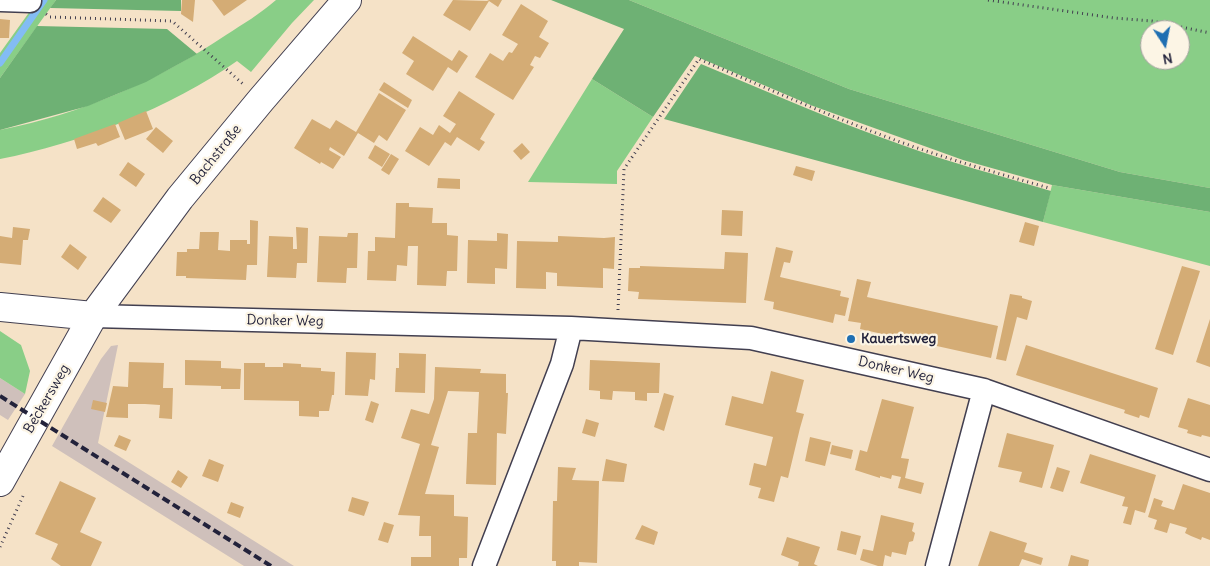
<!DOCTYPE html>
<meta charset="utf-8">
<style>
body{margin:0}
#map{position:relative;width:1210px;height:566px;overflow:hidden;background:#f5e2c7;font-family:Delius,sans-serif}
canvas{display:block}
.north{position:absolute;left:1140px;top:20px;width:50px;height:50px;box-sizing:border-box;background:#fcf5e5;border:1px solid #a5a1a1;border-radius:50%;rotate:169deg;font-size:14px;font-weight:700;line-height:20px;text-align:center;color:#22223b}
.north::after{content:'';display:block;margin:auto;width:18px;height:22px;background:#1f6fb2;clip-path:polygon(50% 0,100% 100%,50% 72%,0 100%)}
</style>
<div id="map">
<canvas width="1210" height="566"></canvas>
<div class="north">N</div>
</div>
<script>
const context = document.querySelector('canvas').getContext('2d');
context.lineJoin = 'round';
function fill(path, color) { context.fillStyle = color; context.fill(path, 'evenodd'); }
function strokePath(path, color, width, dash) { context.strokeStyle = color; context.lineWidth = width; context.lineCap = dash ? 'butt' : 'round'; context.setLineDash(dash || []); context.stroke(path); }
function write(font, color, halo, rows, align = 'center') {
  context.font = font + ' Delius,sans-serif'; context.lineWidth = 4.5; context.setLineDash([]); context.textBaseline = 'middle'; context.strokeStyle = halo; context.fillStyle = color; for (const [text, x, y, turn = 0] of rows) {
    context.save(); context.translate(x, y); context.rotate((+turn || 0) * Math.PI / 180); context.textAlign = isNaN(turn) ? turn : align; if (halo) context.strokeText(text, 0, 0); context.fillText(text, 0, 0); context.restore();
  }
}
fill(new Path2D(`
 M118 345 98 443 294 566H244L52 446 101 359 111 346Z
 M0 378 25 394 8 420 0 415Z`), '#cfc0bb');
fill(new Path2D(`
 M38 0H56L0 78V53Z
 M276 0H314L292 23 251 72 237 61C172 107 79 144 0 159V130C81 114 157 81 226 35 243 24 260 14 276 0Z
 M629 0H1210V188L1120 172 849 89ZM1150 30H1180V60H1150Z
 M592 79 653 117 617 171V184L528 182Z
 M1052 185 1210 212V266L1043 222Z
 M0 331 21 345 30 371 25 394 0 378Z`), '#89ce87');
fill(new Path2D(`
 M56 0H181V11L50 8Z
 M551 0H629L849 89 1120 172 1210 188V212L1052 185 963 160 813 106 695 56 653 117 592 79 624 29Z
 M37 26 167 29 197 54 146 82 88 106 0 130V78Z
 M701 64C768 92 834 121 902 145 951 163 1001 176 1051 191L1043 222 664 119Z`), '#6eb174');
strokePath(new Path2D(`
 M0 63 44 0`), '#83bcf4', 7);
fill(new Path2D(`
 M182 0H195L193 22 181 14Z
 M212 0H247L224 16Z
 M453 0 489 1 487 0H502L498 7 489 1 470 31 443 15Z
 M521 4 548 21 539 37 549 43 540 58 535 56 530 65 534 67 513 100 475 77 490 53 503 61 509 52 512 53 518 44 502 35Z
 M0 19 10 20 9 38H0Z
 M413 36 452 61 459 50 468 56 457 73 448 67 433 91 406 74 414 61 402 53Z
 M384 82 412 100 408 108 379 90Z
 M459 91 495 114 480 139 485 142 479 151 457 137 451 146 445 142 429 166 405 151 420 127 433 135 439 125 450 133 456 124 443 116Z
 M379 93 406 110 387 141 379 135 374 143 358 133 344 156 330 147 329 150 341 157 333 169 321 162 320 164 294 148 312 119 330 129 336 120 356 132Z
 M146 111 153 129 125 140 118 123Z
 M115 124 120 137 98 146 96 143 77 149 74 139Z
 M156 127 173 141 163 153 146 139Z
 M522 143 530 152 521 160 513 151Z
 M375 145 390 154 382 167 368 158Z
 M391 154 399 159 389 175 381 170Z
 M128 162 145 174 136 187 119 175Z
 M796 166 815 171 812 181 793 175Z
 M438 178 460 179V189L437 188Z
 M103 197 121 210 111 223 93 211Z
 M396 203H409V207L433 208 432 223H447V235L458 236 457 271H447L446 286 417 285 418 246H408L407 266 397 265 396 281 367 280 368 251H375V237L395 238Z
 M722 210 743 211 742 236 721 235Z
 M250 220 258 221 257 265H247L246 280 186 278V276H176L177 252H187V249H199L200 232H219L218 250 230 251V240H247V244H250Z
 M1025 222 1039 226 1034 246 1019 242Z
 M13 227 30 229 28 240H23L21 265 0 263V236L12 238Z
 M296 227 308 228 307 263H297L296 278 267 277 269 236 293 237V249H297Z
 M348 233H358L357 268H347L346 283 317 282 319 236 347 237Z
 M497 233 508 234 507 269 495 268V284L467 283 468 240 497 241Z
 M558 236 604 238 615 237 614 269 603 268V288L557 286V273L546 272V289L516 288 517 241 558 242Z
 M70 244 87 257 78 270 61 257Z
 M776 247 793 251 790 263 784 262 780 277 841 291 840 296 849 298 845 316 835 314 833 323 773 309 774 302 764 300Z
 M725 252 748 253 746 303 638 299 639 292 628 291 629 268H640V266L724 269Z
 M1182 266 1200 271 1173 355 1155 349Z
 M857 279 871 282 867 297 998 326 991 358 860 329 861 323 848 321Z
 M1010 294 1022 296V298L1032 301 1027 320 1017 317 1006 361 996 359Z
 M1210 319V367L1196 362Z
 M1026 345 1158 388 1149 418 1140 415 1139 418 1124 413 1125 410 1016 375Z
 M346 352 376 353 375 380 370 379 368 396 345 395Z
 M399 353 426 354 425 393 395 392 396 368H399Z
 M185 360 221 361V368L241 369 240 389H221V386L185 385Z
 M590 360 660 363 659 393H647V401L635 400V392L613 391 612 400 600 399V391L589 390Z
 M129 362 164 363 163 388H173L172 419 159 418 160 405 145 404H128V418L106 417 113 386 128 387Z
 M244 363H265V367H283V363L301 364V367L321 368V371L335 372 334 395H332L329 411H319V417L299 416V401L244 400Z
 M435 367 481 369 480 373 506 374V393H508L506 434 497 433 496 485 466 484 468 433H477L479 392 448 391 431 445 439 447 425 494 454 495V516L468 517 467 558H459V566H411V557H431V536H419L420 516 398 515 420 444 401 438 411 409 429 414 434 399Z
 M771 371 804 380 796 412 804 414 800 428 788 478 781 476 774 502 758 498 761 488 749 485 754 463 766 466 773 437 725 425 732 396 763 404Z
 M664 393 674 396 664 431 654 427Z
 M1188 398 1210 405V437L1202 435 1201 437 1187 433 1188 430 1178 427Z
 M882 399 914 407 901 458 909 459 905 478 924 483 921 494 898 488 901 477 892 475 891 479 880 476V478L855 470 860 450 867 452Z
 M93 400 107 403 105 412 91 409Z
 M371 401 379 404 373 423 365 420Z
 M586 419 599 423 595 437 582 433Z
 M1007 433 1054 445 1042 488 1019 482 1022 472 998 467Z
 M119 435 131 440 126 451 114 446Z
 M810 437 831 442 825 466 805 461Z
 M832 445 853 450 851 459 830 454Z
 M1090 454 1156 475 1145 513 1135 510 1131 525 1123 523 1128 507 1122 506 1125 497 1080 483Z
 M209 459 224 465 218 482 202 476Z
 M606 459 627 464 624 482 602 481Z
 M558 467 576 468 572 480 599 481 597 563 579 562V566H556V561H552L553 501H557Z
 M1057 467 1070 471 1063 492 1050 488Z
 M178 470 188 477 181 488 171 482Z
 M60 481 96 498 80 532 102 542 91 566H61L51 559 58 544 35 534Z
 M1183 484 1210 493V540L1202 537 1201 540 1191 536 1185 533 1187 528 1170 523 1167 533 1154 529 1157 520 1148 517 1154 498 1163 501 1161 506 1174 510Z
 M352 497 369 502 364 516 348 511Z
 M231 502 244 507 240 518 227 513Z
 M881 515 914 523 912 531 915 533 913 541 909 542 906 555 892 552 891 557 885 555 883 566H878L860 560 863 549 873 551Z
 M384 522 394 525 388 543 378 540Z
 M642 525 658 532 654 545 635 539Z
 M841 531 861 536 856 555 837 550Z
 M990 531 1027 543 1024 552 1043 558 1041 565 1022 559 1019 566H978Z
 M787 537 820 547 814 564 818 566H798L799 562 781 555Z
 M1071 555 1089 560 1088 566H1068Z`), '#d4ac75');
const minor = new Path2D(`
 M0 0 30 1
 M93 316 571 328 751 338 984 390 1210 470
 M484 566 562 364 571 328
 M937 566 984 390`);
const tertiary = new Path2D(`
 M0 307 93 316
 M0 482 93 316 180 198 261 100 347 0`);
strokePath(minor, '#423f50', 25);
strokePath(tertiary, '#423f50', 30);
strokePath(new Path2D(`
 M988 0 1114 18 1152 21 1210 33
 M46 14 50 17 172 21 243 84
 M618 310 624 169 699 59C766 88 834 118 903 143 951 160 1000 174 1049 188
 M0 547 23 496`), '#423f50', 3, [1, 4]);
strokePath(minor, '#fff', 22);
strokePath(tertiary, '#fff', 28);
strokePath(new Path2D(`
 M0 396 271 566`), '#22223b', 4, [8, 4]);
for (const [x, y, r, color] of [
 [851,339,5,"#1f6fb2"]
]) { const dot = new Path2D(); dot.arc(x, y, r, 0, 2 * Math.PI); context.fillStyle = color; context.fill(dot); strokePath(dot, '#fcf5e5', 2); }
write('14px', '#22223b', '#fcf5e5', [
 ["Bachstraße",216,155,-51],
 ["Donker Weg",285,321,1],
 ["Donker Weg",896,370,13],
 ["Beckersweg",47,399,-60]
]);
write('bold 14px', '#22223b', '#fcf5e5', [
 ["Kauertsweg",861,339]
], 'left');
</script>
